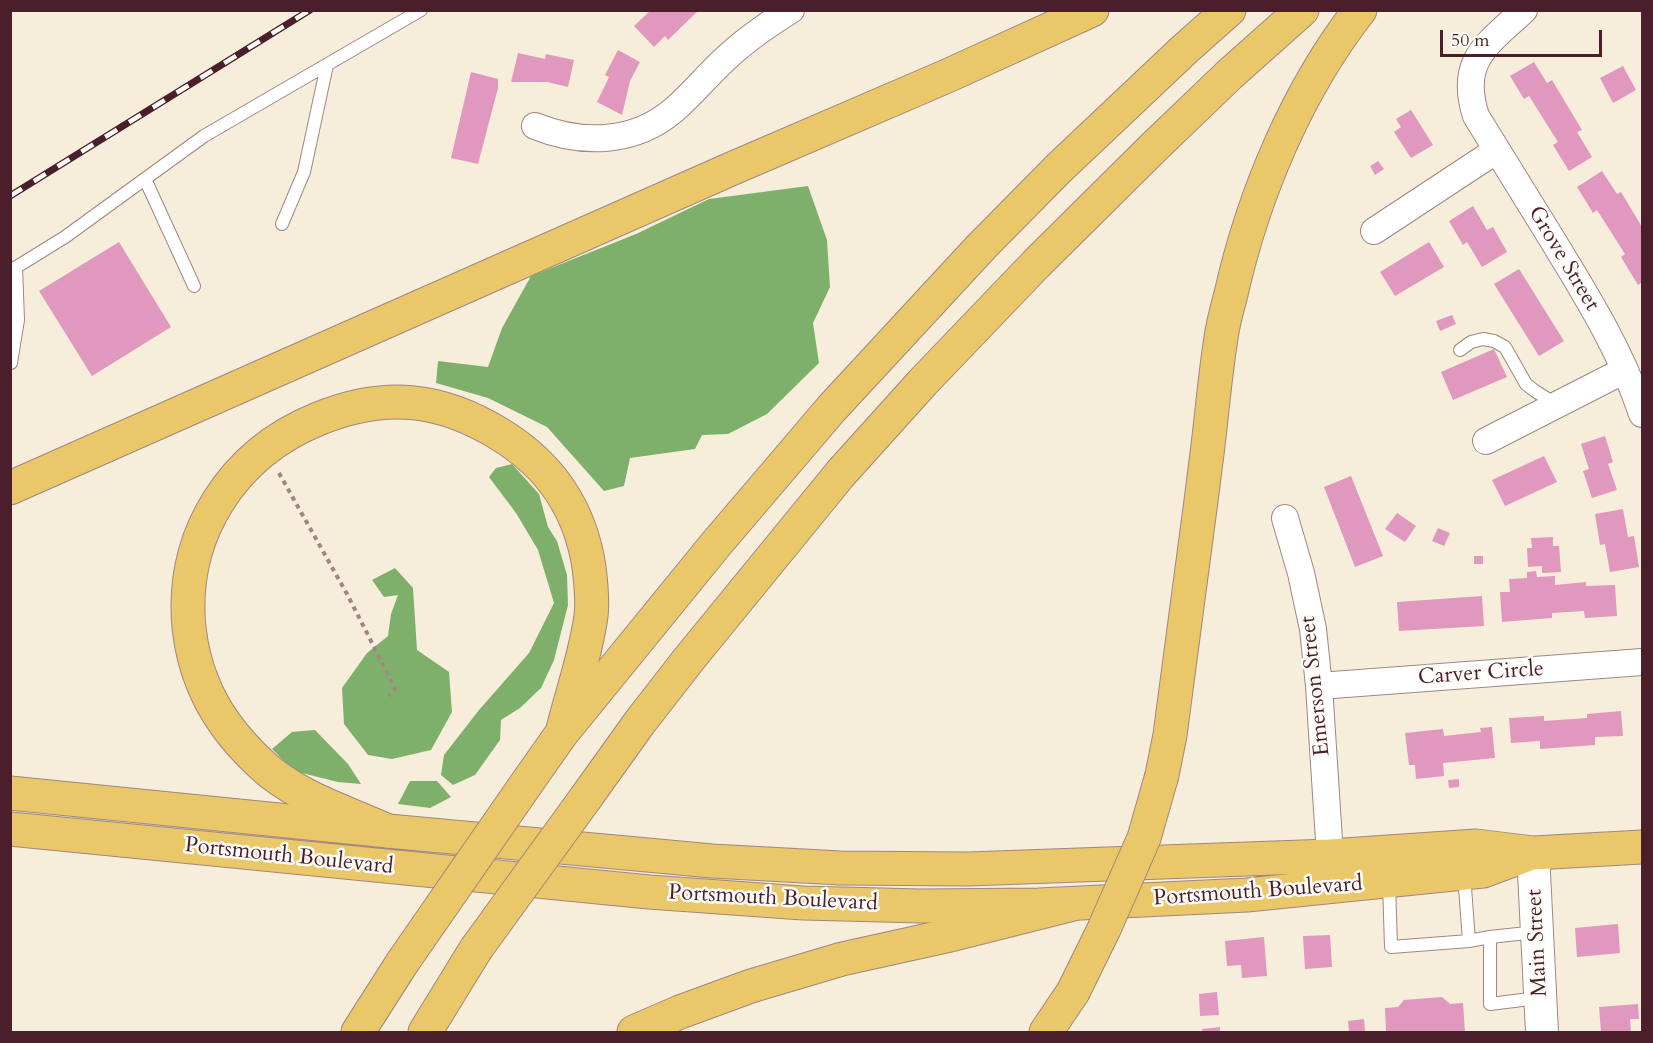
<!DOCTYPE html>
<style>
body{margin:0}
#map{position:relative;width:1653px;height:1043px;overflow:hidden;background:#f6eedb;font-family:Cardo,serif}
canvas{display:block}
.frame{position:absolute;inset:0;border:12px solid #4a1f2b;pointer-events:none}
.scale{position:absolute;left:1440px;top:30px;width:162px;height:27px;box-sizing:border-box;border:3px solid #4a1f2b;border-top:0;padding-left:8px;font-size:18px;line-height:21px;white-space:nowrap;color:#4a1f2b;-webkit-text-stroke:4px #fdfcf7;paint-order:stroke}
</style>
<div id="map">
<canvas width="1653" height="1043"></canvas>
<div class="frame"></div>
<div class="scale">50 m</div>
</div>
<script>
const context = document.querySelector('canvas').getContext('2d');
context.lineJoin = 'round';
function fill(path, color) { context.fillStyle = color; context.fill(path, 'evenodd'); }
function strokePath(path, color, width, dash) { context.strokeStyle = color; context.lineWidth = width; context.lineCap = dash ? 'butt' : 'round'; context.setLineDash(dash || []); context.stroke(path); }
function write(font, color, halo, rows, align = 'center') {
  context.font = font + ' Cardo,serif'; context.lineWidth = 5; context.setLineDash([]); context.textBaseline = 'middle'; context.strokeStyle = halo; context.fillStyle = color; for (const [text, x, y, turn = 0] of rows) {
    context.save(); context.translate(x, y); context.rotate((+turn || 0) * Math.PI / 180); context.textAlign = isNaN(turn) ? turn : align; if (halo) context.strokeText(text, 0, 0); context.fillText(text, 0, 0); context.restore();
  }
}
fill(new Path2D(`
 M808 186 827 240 830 287 813 323 819 363 767 414 728 434 702 435 695 449 630 458 624 486 604 491 547 427 488 398 436 383 438 361 488 367 502 328 531 276 636 234 709 199Z
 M512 464 539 494 548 527 557 541 567 575 568 605 554 660 541 688 520 708 501 720 500 740 475 775 453 785 441 775 444 755 479 710 529 653 554 603 538 550 516 513 489 477 496 468Z
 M395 568 413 588 417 650 449 672 452 712 431 750 392 759 368 755 344 724 342 688 367 653 388 636 391 614 398 595 384 597 372 580Z
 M315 730 348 764 361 784 338 782 294 771 272 749 292 732Z
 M410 781H437L451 797 430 808 398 804Z`), '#7eb06c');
fill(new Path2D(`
 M651 10H699L668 40 665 36 654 47 634 26Z
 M618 50 640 62 630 81 622 115 597 102 609 77 605 75Z
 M518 53 545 59 546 54 574 60 568 87 547 82H511Z
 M1534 62 1547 83 1552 80 1582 130 1577 132 1592 157 1569 171 1553 145 1558 142 1529 96 1524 99 1510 76Z
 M1623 66 1636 90 1613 103 1600 78Z
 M471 72 498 79V88L478 164 451 158Z
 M1411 110 1433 145 1411 158 1394 132 1401 127 1396 119Z
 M1378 161 1384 169 1375 175 1370 166Z
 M1602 171 1617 194 1621 192 1642 227V282L1638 285 1621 257 1625 254 1597 210 1593 213 1577 187Z
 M1473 206 1487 230 1493 227 1507 252 1482 267 1467 242 1463 245 1449 221Z
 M119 242 171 327 92 376 39 291Z
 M1429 242 1444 267 1395 296 1380 272Z
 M1519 269 1564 341 1539 356 1494 284Z
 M1452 315 1456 324 1440 331 1436 321Z
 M1494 349 1507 377 1453 400 1441 372Z
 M1605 436 1613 462 1608 464 1617 490 1592 498 1583 471 1589 469 1581 444Z
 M1544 456 1557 482 1505 506 1492 480Z
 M1351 476 1383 556 1355 567 1324 487Z
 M1623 509 1628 537 1634 536 1639 567 1610 572 1605 544 1600 545 1595 514Z
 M1397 513 1416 526 1405 542 1385 529Z
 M1438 528 1450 533 1444 546 1432 541Z
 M1553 537V546H1559L1561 572 1542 573V566L1528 567 1527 548H1532L1531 538Z
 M1474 556H1483V564H1474Z
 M1536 571 1537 577 1555 576V585L1586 582V586L1615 585 1617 616 1585 618 1584 611 1552 613V618L1502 622 1500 592H1510L1509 579 1527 578V572Z
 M1482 596 1484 626 1399 631 1397 602Z
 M1621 711 1623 736 1595 737V745L1540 749V741L1511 743 1509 718 1544 716V721L1587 718V714Z
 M1492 727 1495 758 1443 763 1444 776 1416 779 1415 765H1409L1405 733 1443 729 1444 736 1481 732 1480 728Z
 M1459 779V787L1449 788 1448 780Z
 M1618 924 1620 953 1577 957 1575 928Z
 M1330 935 1332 967 1305 969 1303 936Z
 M1264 937 1267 976 1242 978 1241 965 1227 966 1225 941Z
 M1217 992 1219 1015 1200 1016 1199 994Z
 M1442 997 1450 1004 1463 1003 1465 1032H1386L1385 1008 1398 1007 1404 1000Z
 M1638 1004 1639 1019H1630L1631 1032H1601L1599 1007Z
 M1364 1019 1365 1032H1349L1348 1021Z
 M1220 1027V1032H1203L1202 1029Z`), '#e098bf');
const service = new Path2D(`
 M145 179 194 286
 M282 224 304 172 327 65
 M10 271 65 237 204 136 421 10
 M1460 350 1471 342 1483 339 1494 341 1505 347 1526 384 1535 391 1557 405
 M11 363 18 320 16 267
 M1464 874 1469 941
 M1389 883 1391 947 1469 941 1490 937 1536 932
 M1490 937V1004L1538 998`);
const minor = new Path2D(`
 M1524 10C1488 44 1458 60 1476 116 1502 158 1528 201 1555 244 1588 298 1622 353 1642 414
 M535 126C582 145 635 144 675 109 692 94 707 76 724 60 744 41 767 25 791 10
 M1374 231 1497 150
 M1486 441 1625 370
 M1285 518 1301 573 1313 629 1319 686 1330 856
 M1319 686 1642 662`);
const tertiary = new Path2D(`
 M1533 853 1542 1032`);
const primary = new Path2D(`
 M10 793 388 831 712 861 840 868 968 869 1330 856 1476 846 1533 853 1642 847
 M10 829 649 892 803 903 921 906 1039 905 1247 895 1483 871 1526 855`);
const motorway = new Path2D(`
 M10 488 731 169 947 76 1092 10
 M1162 775 1170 735C1182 647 1194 558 1205 469 1211 426 1214 382 1221 338 1223 323 1227 309 1231 294 1253 196 1297 90 1360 10
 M531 777 562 733 716 544 832 408 981 247 1059 168 1185 49 1229 10
 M587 796 640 722 689 659 841 473 923 382 1036 264 1153 148 1229 75 1302 10
 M388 831C346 812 296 797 262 765 237 742 214 713 202 681 195 664 191 645 189 628 180 535 232 454 318 419 384 392 440 397 501 435 551 466 580 509 589 567 591 583 593 600 591 616 586 654 571 696 562 733
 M358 1032 402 963
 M425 1032 476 949
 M634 1032 680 1012 751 986 842 959 946 936 1073 904
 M1046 1032 1073 992`);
strokePath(service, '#a08683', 14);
strokePath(minor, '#a08683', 28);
strokePath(tertiary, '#a08683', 34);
strokePath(primary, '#a08683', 35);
strokePath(motorway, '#a08683', 35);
strokePath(new Path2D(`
 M279 473 347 594 395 688 389 696`), '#a08683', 4, [4.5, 4.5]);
strokePath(service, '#fff', 12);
strokePath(minor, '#fff', 26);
strokePath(tertiary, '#fff', 32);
strokePath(primary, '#eac769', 33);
strokePath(motorway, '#eac769', 33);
const rail = new Path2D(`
 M10 196 310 10`);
strokePath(rail, '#4a1f2b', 7);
strokePath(rail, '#fdfcf7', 4.5, [14]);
const motorwayBridge = new Path2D(`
 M476 949 587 796
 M402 963 531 777
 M1073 992 1104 929 1144 838 1162 775`);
strokePath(motorwayBridge, '#a08683', 35, []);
strokePath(motorwayBridge, '#eac769', 33);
write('22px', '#4a1f2b', '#fdfcf7', [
 ["Grove Street",1563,259,59],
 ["Carver Circle",1481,674,-4],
 ["Emerson Street",1316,686,-96],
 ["Portsmouth Boulevard",289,857,6],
 ["Portsmouth Boulevard",1258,892,-4],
 ["Portsmouth Boulevard",773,899,3],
 ["Main Street",1538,943,-93]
]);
</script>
